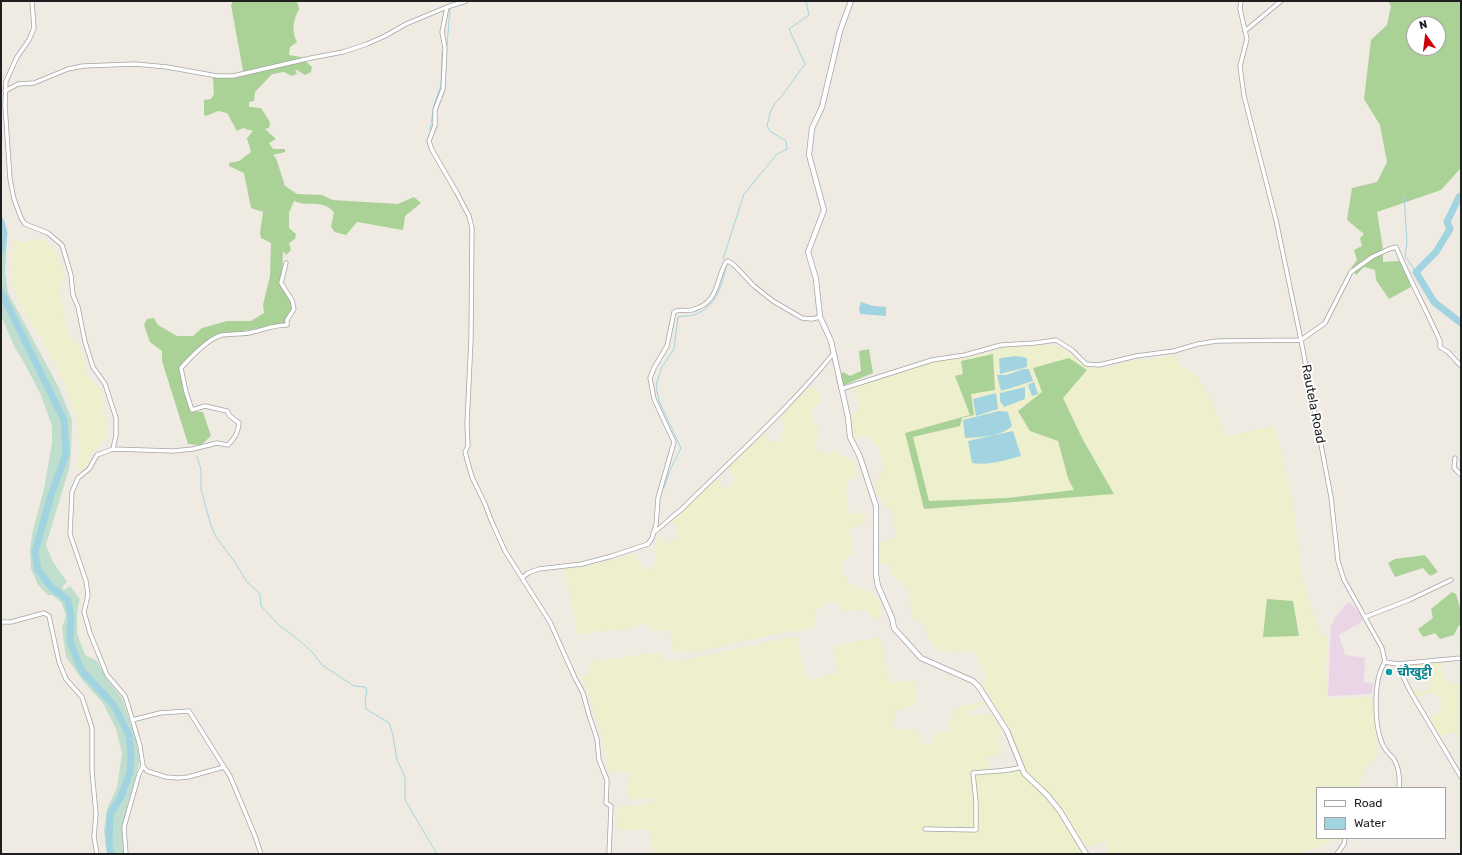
<!DOCTYPE html>
<meta charset="utf-8">
<style>
body{margin:0}
#map{position:relative;width:1462px;height:855px;overflow:hidden;background:#efebe3;font-family:Rubik,sans-serif}
canvas{display:block}
.frame{position:absolute;inset:0;border:2px solid #1e1e1e;pointer-events:none}
.legend{position:absolute;left:1316px;top:787px;width:130px;height:52px;box-sizing:border-box;background:#fff;border:1px solid #a5a5a5;margin:0;padding:5px 7px;list-style:none;font-size:12px;color:#1e1e1e}
.legend li{display:flex;align-items:center;gap:8px;height:20px}
.legend b{width:20px;border:1px solid #a5a5a5}
.north{position:absolute;left:1406px;top:16px;width:40px;height:40px;box-sizing:border-box;background:#fff;border:1px solid #a5a5a5;border-radius:50%;rotate:346deg;font-size:11px;font-weight:700;line-height:16px;text-align:center;color:#1e1e1e}
.north::after{content:'';display:block;margin:auto;width:14px;height:18px;background:#cb000a;clip-path:polygon(50% 0,100% 100%,50% 72%,0 100%)}
</style>
<div id="map">
<canvas width="1462" height="855"></canvas>
<div class="frame"></div>
<ul class="legend">
<li><b style="height:5px;background:#fff"></b>Road</li>
<li><b style="height:11px;background:#a1d4e0"></b>Water</li>
</ul>
<div class="north">N</div>
</div>
<script>
const context = document.querySelector('canvas').getContext('2d');
context.lineJoin = 'round';
function fill(path, color) { context.fillStyle = color; context.fill(path, 'evenodd'); }
function strokePath(path, color, width, dash) { context.strokeStyle = color; context.lineWidth = width; context.lineCap = dash ? 'butt' : 'round'; context.setLineDash(dash || []); context.stroke(path); }
function write(font, color, halo, rows, align = 'center') {
  context.font = font + ' Rubik,"Noto Sans Devanagari",sans-serif'; context.lineWidth = 3.5; context.setLineDash([]); context.textBaseline = 'middle'; context.strokeStyle = halo; context.fillStyle = color; for (const [text, x, y, turn = 0] of rows) {
    context.save(); context.translate(x, y); context.rotate((+turn || 0) * Math.PI / 180); context.textAlign = isNaN(turn) ? turn : align; if (halo) context.strokeText(text, 0, 0); context.fillText(text, 0, 0); context.restore();
  }
}
fill(new Path2D(`
 M1349 602 1358 611 1363 621 1339 635 1345 655 1365 658 1364 682 1373 684 1372 694 1328 696 1331 626 1336 616Z`), '#e9d5e6');
fill(new Path2D(`
 M14 238 22 243 31 240 43 239 56 251 63 270 62 284 59 296 65 316 68 336 76 341 85 360 86 374 100 389 108 434 100 445 90 454 88 463 80 472 77 470 79 446 77 416 60 373 39 334 24 312 11 282 12 254Z
 M1043 344 1061 347 1088 367 1106 368 1128 361 1154 359 1174 355 1180 366 1195 374 1210 397 1227 436 1275 426 1293 503 1303 581 1318 629 1328 638 1326 666 1327 699 1372 697 1378 756 1368 765 1357 788H1317V838H1336L1335 840 1301 854H1109L1105 842 1086 847 1053 798 1025 771 1010 731 995 705 982 687 986 676 974 652 953 653 938 650 930 642 923 623 912 619 909 590 891 575 890 565 880 564 879 542 896 538 892 510 884 505 875 491 877 479 885 467 877 445 865 436 854 438 850 416 857 411 858 402 854 388 923 365 943 360 992 352 1002 347 1020 348ZM1023 369 1033 378 997 375H1006ZM1087 370 1063 398 1082 438 1114 494 924 509 905 433 970 415 955 377 963 374 974 415 962 418 960 426 913 437 929 501 1007 498 1074 490 1068 478 1058 441 1030 431 1042 392ZM1013 432 1020 456 1000 461 978 464 994 436Z
 M816 387 820 395V403L812 410V418L818 428 816 448 819 452 824 453H829L835 449 840 455 852 459 855 465 857 474 855 478 849 480 846 487 848 509 851 513 864 514 867 520 850 530 849 534 853 541 851 554 842 563 841 568 848 583 872 593 878 599 881 607 880 616 875 620H872L869 613 865 609 847 611 842 610 835 602H828L818 608 816 613 815 627 812 628 782 633 695 652H673L670 631H653L650 627 644 624 638 626 620 630H609L578 635 564 568 585 567 638 553V560L642 568 648 570 653 568 655 563V542L658 537 661 535 664 541 669 543 678 535V527L673 522 672 520 717 479 721 486 727 489 734 485V478L727 467 764 431 769 441 774 442 780 441 784 428V421L780 416 808 388Z
 M796 636 808 680 837 673 833 646 880 637 890 682 915 681V705L896 711 892 729H917L922 743 930 745 935 734 947 731 955 708 982 701 985 705 970 710V716L993 714 1004 734 997 733 1002 754 986 759 992 774 1022 771 1058 810 1084 854H651L653 853 650 830H617L618 807 654 802V798L629 799 627 780 632 777 629 771 610 773 599 726 581 675 590 674V662L659 652 663 661H678Z
 M1441 662 1445 678 1452 682 1461 684V743H1459L1455 732 1440 736 1429 717 1440 712 1442 701 1434 691 1417 697 1412 690 1417 688 1419 693 1431 688 1428 672 1416 671 1406 675 1403 672 1404 665Z`), '#eeefcd');
fill(new Path2D(`
 M233 1H297L299 9C293 21 291 30 297 42L290 47 289 55 301 57 312 67 311 72 305 75 295 69 297 74 292 76 284 72 272 74 255 92 254 101 249 102V107L261 108 270 122 269 128 265 129 276 139 269 143 273 149H285V152L273 155 276 158 285 186 297 194 322 195 333 200 398 204 414 197 421 203 405 216 403 230 357 222 346 235 335 232 331 227 334 212C320 198 309 208 294 201L289 213V228L296 234 295 239 289 243 291 250 286 255 283 251 282 287 289 297 293 308 285 324 218 335 185 360 179 368 190 411 203 412 211 436 201 445 188 444 162 361V351L150 342 144 325 147 319 154 318 158 325 177 336H193L202 328 227 321H251L264 313 263 305 270 276 271 243 261 238 260 233 263 212 251 208 244 173 229 166V163L239 161 251 152 247 138 253 131 243 128 237 131 227 113 218 111 206 116 204 115V100L211 99 214 94 213 78 244 76 231 5Z
 M1388 1H1461V168L1441 190 1377 212 1383 249V262L1399 261 1406 273 1411 287 1389 299 1376 280 1375 270 1364 267 1356 275 1351 268 1357 260 1354 250 1362 246 1360 238 1364 234 1347 220 1352 188 1377 182 1387 162 1380 125 1364 99 1371 40 1387 25 1391 6ZM1414 24H1438V48H1414Z
 M869 349 873 373 842 386 836 382 843 372 850 376 861 371 859 351Z
 M993 354 995 390 971 394 974 415 962 418 960 426 913 437 929 501 1007 498 1074 490 1068 478 1058 441 1030 431 1018 411 1042 392 1033 368 1069 358 1087 370 1063 398 1082 438 1114 494 924 509 905 433 970 415 955 376 963 374 961 361Z
 M1425 555 1438 572 1430 576 1423 568 1395 577 1388 563 1395 559Z
 M1452 592 1456 594 1461 611V626L1459 625 1454 635 1440 639 1435 633 1423 637 1418 629 1433 618 1431 609Z
 M1267 599 1293 601 1299 636 1263 637Z`), '#aad196');
fill(new Path2D(`
 M1 210 7 240 5 272 8 293 59 388 72 420 71 454 69 469 46 545 53 562 67 582 62 587 64 590 70 586 80 599 77 612V633L85 655 97 661 106 678 122 698 136 739 140 761 127 807 122 834 124 854H107L104 831 107 809 117 788 122 753 116 729 103 703 83 681 66 657 62 628 66 615 61 602 52 595H48L38 585 31 569 30 552 32 534 44 489 52 443V426L41 395 22 359 14 346 1 316Z`), '#bfdece');
fill(new Path2D(`
 M861 302 873 306 886 307V316L860 314 859 308Z
 M1016 356 1027 358V367L1000 374 999 359 1001 358Z
 M1023 369H1029L1033 381 1001 391 997 375H1006Z
 M1034 382 1038 394 1032 396 1028 385Z
 M1025 387V399L1004 407 1000 401V393Z
 M996 393 998 409 976 416 973 399Z
 M999 411 1008 412 1012 426C1000 437 981 437 965 438L963 420Z
 M1013 431 1021 456C1006 460 987 466 972 463L968 441Z`), '#a1d4e0');
strokePath(new Path2D(`
 M451 3V1
 M447 46 450 9
 M430 130 434 105 441 85 442 52
 M1404 194 1407 243 1405 256 1416 272
 M723 259 744 194 777 154 787 149 786 141 770 131 767 126 770 113 775 103 781 97 805 64 789 29 809 15 806 1
 M197 456 201 470V489L211 526 216 537 234 561 247 582 260 594 261 606 279 625 299 640 313 653 322 665 354 686 365 687 367 690 365 700 366 709 389 723 393 735 397 760 405 777V800L437 854
 M664 488 670 470 681 448 659 401 656 385 662 367 674 349 678 317C684 315 689 317 694 315 718 306 721 286 727 264`), '#a1d4e0', 1);
strokePath(new Path2D(`
 M1461 196 1459 197 1447 222 1450 229 1436 252 1416 272 1434 302 1461 323
 M1 222 4 233 1 251
 M1 292 64 420 66 454 51 495 35 552 38 570 51 587 68 600 71 618 70 642 82 671 113 704 129 735 131 754 130 772 121 797 110 814 109 844 111 854`), '#a1d4e0', 7);
const minor = new Path2D(`
 M32 1 34 28 29 40 17 57 6 81 5 105 10 179 14 199 21 218 25 224 48 233 62 245 71 275 73 295 78 307 85 342 93 367 105 384 116 418V435L113 449 97 455 89 469 78 478 72 492 70 534 86 581 88 595 84 612 90 633 107 675 125 696 128 705 140 746 143 766 147 771 166 777 178 778 188 777 224 767 230 776 255 836 261 854
 M1241 1 1240 9 1247 39 1240 66 1244 96 1276 220 1301 340 1331 497 1338 561 1344 580 1382 648 1385 662
 M447 7 442 32 445 48 443 89 435 110V125L429 141 432 150 457 193 469 216 472 228 471 339 467 424 468 446 465 452 472 477 485 504 491 520 505 551 522 578
 M1245 31 1281 1
 M5 91 18 84 34 83 68 69 83 66 135 64 167 67 217 76H233L311 58 343 52 367 44 385 36 406 24 447 7 466 1
 M841 389 932 360 965 355 1001 345 1035 343 1056 340 1072 350 1086 364 1099 365 1136 356 1174 351 1198 344 1217 341 1301 340 1325 323 1351 272 1372 257 1389 249 1396 247C1409 279 1426 309 1440 341V347L1448 352 1461 366
 M113 449 173 451 193 449 217 443 228 445C235 438 238 433 239 423L230 416 227 411 205 406 192 410 186 392 181 368C190 358 209 338 222 335 232 333 243 335 253 332 265 329 275 325 287 325V320L294 309 292 300 281 283 286 263
 M1455 458 1454 468 1461 475
 M653 533C663 526 671 517 681 510 732 459 788 410 833 354
 M1365 617 1409 600 1451 580
 M1 622H11L44 613 49 616 59 662 66 679 82 697 92 728V771L96 814 94 837 97 854
 M1385 662C1373 679 1374 724 1382 743 1384 749 1389 754 1393 758 1399 766 1400 779 1399 788
 M1385 662 1397 664 1461 658
 M1397 664 1410 691 1461 777
 M132 720 160 713 189 711 224 767
 M925 829 976 830V802L973 773C990 771 1006 772 1022 767
 M126 854 124 827 139 774 143 766
 M609 854 611 806 606 803 607 780 599 760 597 739 589 715 583 693 575 678 550 622 522 578 528 573 539 569 582 564 612 556 648 544 652 538 656 525 658 498 674 442 654 399 650 378 654 368 667 346 674 312C680 308 686 312 692 310 720 302 715 281 726 262L728 261 734 265 754 286 773 301 802 318 812 319 820 317
 M1337 854 1344 844 1345 838`);
const tertiary = new Path2D(`
 M851 1 840 31 822 107 812 128 809 155 824 210 808 252 816 279 820 317 831 341 848 417 850 437 860 457 876 506V575L878 586 892 618 894 628 921 658 973 681 979 687 1007 731 1024 773 1047 795 1060 811 1086 854`);
strokePath(minor, '#a5a5a5', 5);
strokePath(tertiary, '#a5a5a5', 6);
strokePath(minor, '#fff', 3.5);
strokePath(tertiary, '#fff', 4.5);
for (const [x, y, r, color] of [
 [1389,672,4,"#0f9aa8"]
]) { const dot = new Path2D(); dot.arc(x, y, r, 0, 2 * Math.PI); context.fillStyle = color; context.fill(dot); strokePath(dot, '#fff', 1.5); }
write('13px', '#1e1e1e', '#fff', [
 ["Rautela Road",1313,404,79]
]);
write('bold 13px', '#0d838f', '#fff', [
 ["चौखुट्टी",1397,672]
], 'left');
</script>
